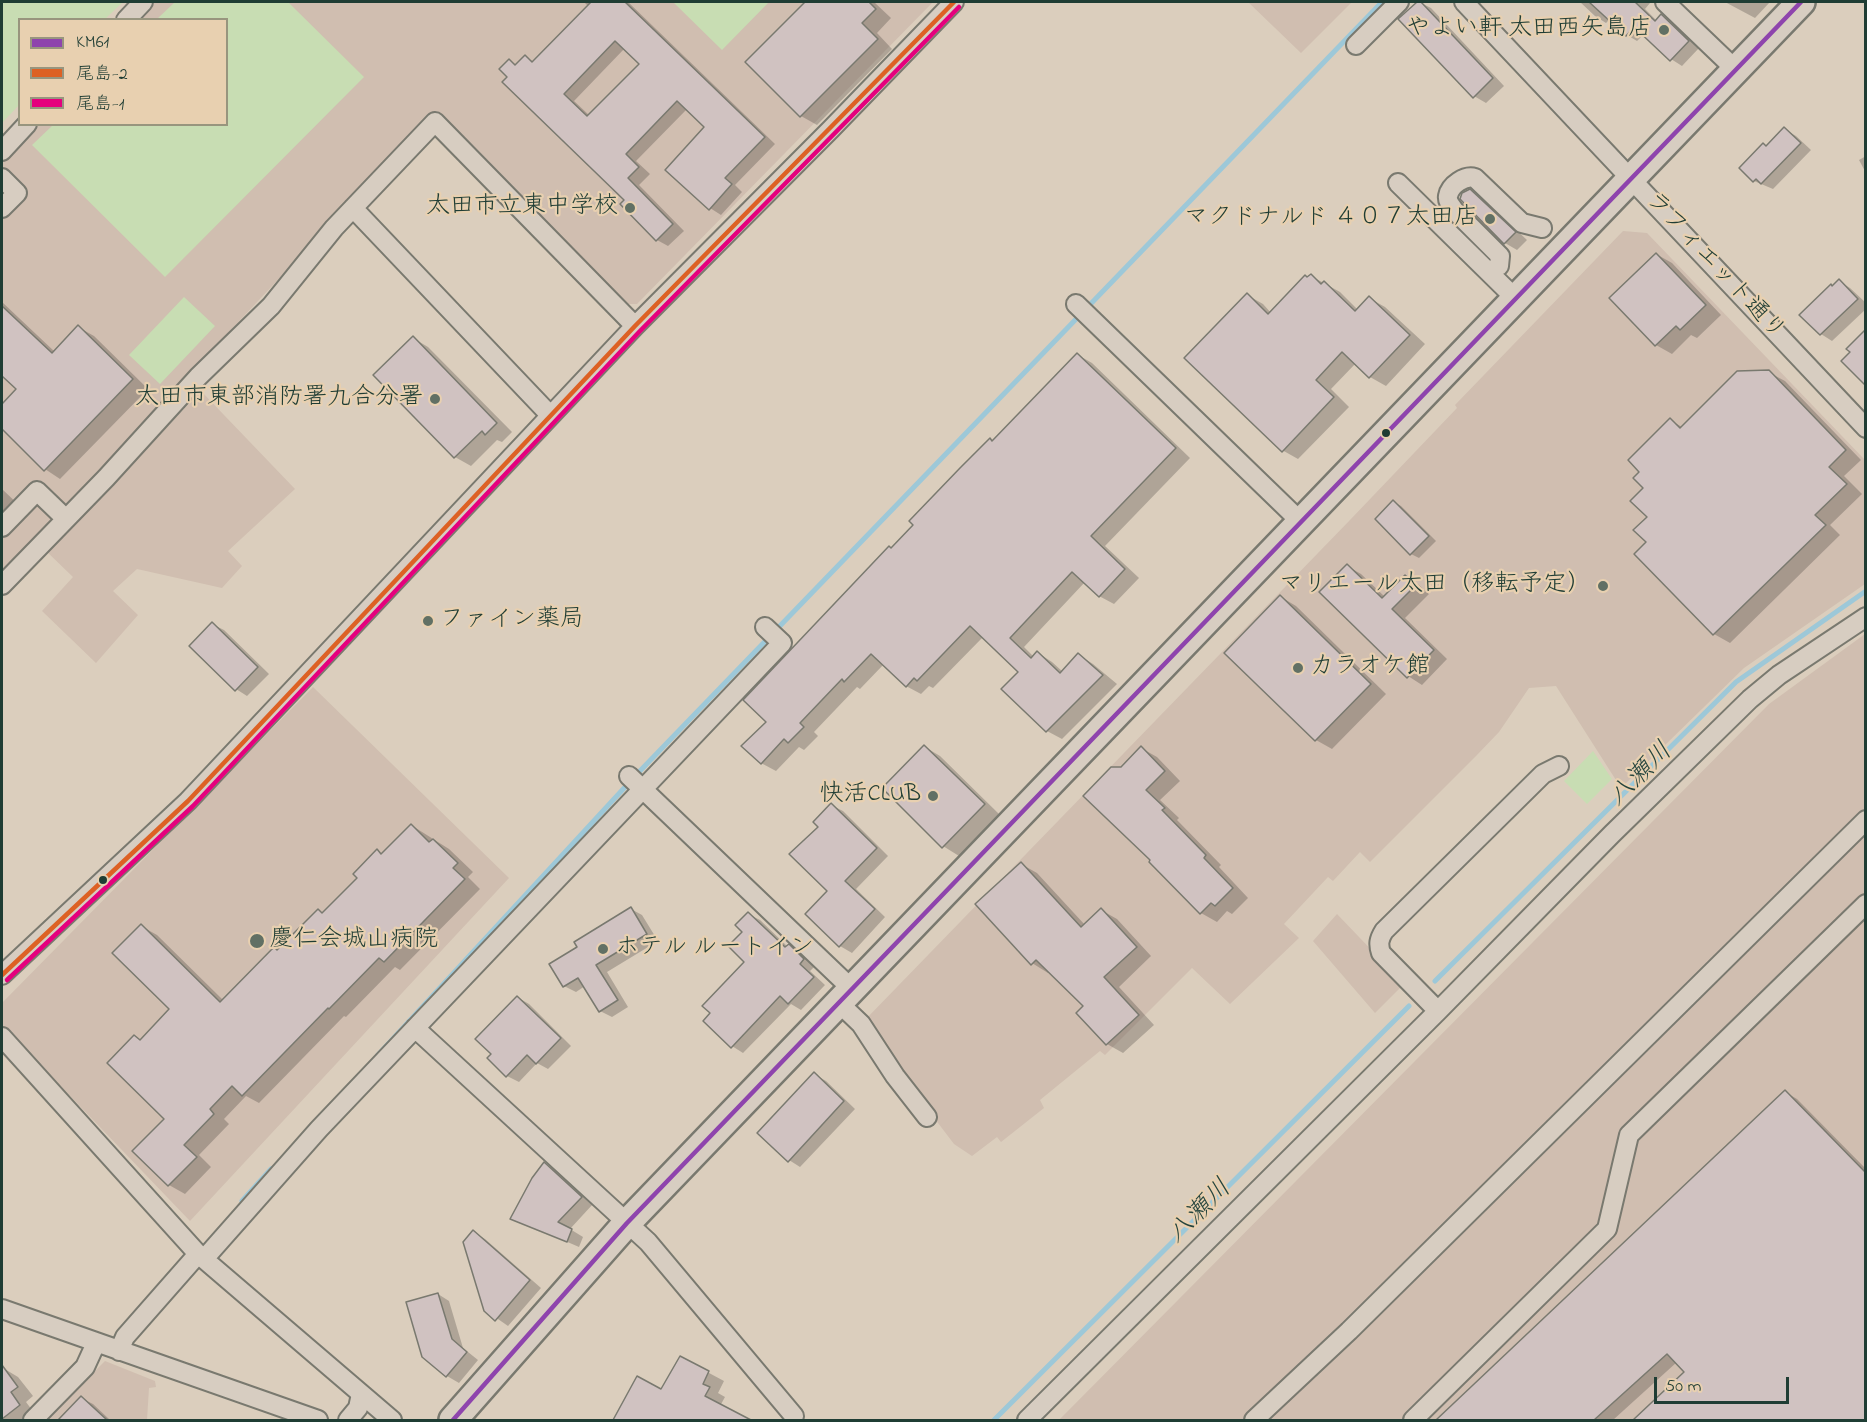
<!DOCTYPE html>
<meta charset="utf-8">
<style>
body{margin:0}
#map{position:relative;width:1867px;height:1422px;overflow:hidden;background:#dbcebd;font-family:"Indie Flower","Klee One",sans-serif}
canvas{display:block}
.frame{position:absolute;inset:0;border:3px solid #1f3d34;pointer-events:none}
.legend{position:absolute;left:18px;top:18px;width:210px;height:108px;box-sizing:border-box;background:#e8d0b0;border:2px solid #98957e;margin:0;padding:8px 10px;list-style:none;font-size:18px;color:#1f3d34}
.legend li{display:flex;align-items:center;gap:12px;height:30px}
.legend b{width:30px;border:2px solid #98957e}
.scale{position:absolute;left:1654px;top:1377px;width:135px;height:27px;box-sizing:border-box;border:3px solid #1f3d34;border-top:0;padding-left:8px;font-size:18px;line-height:21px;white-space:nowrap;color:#1f3d34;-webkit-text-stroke:4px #e8d0b0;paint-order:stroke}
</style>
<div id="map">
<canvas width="1867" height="1422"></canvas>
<div class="frame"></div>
<ul class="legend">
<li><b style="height:8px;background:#8e44ad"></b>KM61</li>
<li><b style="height:8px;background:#dd6124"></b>尾島-2</li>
<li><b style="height:8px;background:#e5007d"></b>尾島-1</li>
</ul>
<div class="scale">50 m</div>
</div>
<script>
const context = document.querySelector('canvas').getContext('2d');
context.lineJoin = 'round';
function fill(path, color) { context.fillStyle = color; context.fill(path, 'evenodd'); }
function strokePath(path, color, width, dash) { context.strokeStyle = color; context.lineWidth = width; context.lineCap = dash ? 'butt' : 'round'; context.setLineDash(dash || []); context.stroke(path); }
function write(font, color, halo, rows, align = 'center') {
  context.font = font + ' "Indie Flower","Klee One",sans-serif'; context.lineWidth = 4.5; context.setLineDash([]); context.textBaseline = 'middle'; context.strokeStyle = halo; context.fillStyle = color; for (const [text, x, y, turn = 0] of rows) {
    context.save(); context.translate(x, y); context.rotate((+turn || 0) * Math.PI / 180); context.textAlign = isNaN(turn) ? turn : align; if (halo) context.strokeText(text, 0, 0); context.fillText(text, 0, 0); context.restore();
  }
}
fill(new Path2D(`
 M152 2H933L637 304H622L435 112 83 488 100 498 201 391 295 489 228 551 242 566 222 588 137 569 113 591 138 615 96 663 42 611 73 577 44 549 95 502 78 492 37 534 2 575V159L35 125 226 124V20L135 19Z
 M1248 2H1352L1301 53Z
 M1623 231 1647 233 1865 460V584L1744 668 1621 788 1556 686 1529 688 1499 732 1476 756 1370 862 1360 852 1333 881 1328 877 1284 924 1299 938 1230 1004 1192 968 1105 1055 1100 1051 1040 1100 1044 1108 1001 1142 997 1137 972 1156 954 1144 903 1077 864 1021 1350 520 1457 408 1455 405Z
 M1865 634V1420H1059L1769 704Z
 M313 687 509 878 190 1221 2 1025V1003Z
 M1337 914 1404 984 1375 1013 1313 941Z
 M105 1361 155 1381 156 1387 149 1388 147 1420H46Z`), '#d0beb0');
fill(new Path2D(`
 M2 2H123L105 19 20 20 19 105 2 123Z
 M175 2H288L364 77 165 277 32 145 53 125 226 124V20L157 19Z
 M673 2H769L722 50Z
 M184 297 215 326 160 384 129 355Z
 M1593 751 1612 779 1587 804 1564 781Z`), '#c8ddb3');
fill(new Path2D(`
 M584 2H628L775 144 735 185 742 192 721 215 710 208 706 127 687 109 636 161 650 174 639 185 684 231 668 246 657 240 626 200 510 77 509 61 517 65 525 57 534 62 588 6ZM625 48 641 64 590 116 574 101Z
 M807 2H874L891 18 877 33 892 49 817 125 801 116 747 62Z
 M1419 2 1431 8 1504 86 1486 103 1474 96 1400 19Z
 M1580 2H1648L1650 3 1645 9 1657 21 1662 16 1673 22 1699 48 1682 66 1671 59 1644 34 1637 41 1627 35 1610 19 1606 23 1595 16Z
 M1725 2H1770L1755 18Z
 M1784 129 1796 136 1811 150 1773 189 1754 181 1767 147Z
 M1866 156V173L1859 160Z
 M1470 191 1482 198 1527 240 1517 250 1505 243 1464 202Z
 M1656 254 1672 263 1721 315 1697 338 1691 335 1672 354 1656 345Z
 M1311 276 1340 292 1358 310 1369 298 1385 307 1425 344 1386 386 1370 377 1356 363 1331 389 1349 407 1298 459 1282 450 1247 295 1263 304 1271 313Z
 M1839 281 1850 288 1866 303V309L1832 341 1821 334Z
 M2 302 55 352 78 327 94 336 148 389 60 479 45 469 2 427V407L18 389 2 374Z
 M413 338 428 347 512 432 502 442 497 440 471 466 455 457Z
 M1078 355 1092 363 1190 458 1105 546 1139 578 1114 604 1099 596 1085 582 1024 647 1034 657 1038 653 1052 662 1063 672 1079 655 1093 664 1117 684 1062 739 1047 731 1020 672 983 637 933 688 929 686 921 694 906 686 884 664 860 689 857 687 814 732 818 736 804 750 799 747 776 771 761 763 768 722 892 549Z
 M1768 372 1785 381 1861 460 1844 476 1862 494 1830 525 1840 535 1730 643 1714 634 1648 542 1649 517 1641 472 1670 420 1682 427Z
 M2 489 23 509 2 526Z
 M1394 502 1401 506 1436 541 1419 558 1411 554Z
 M1347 566 1361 574 1385 597 1405 577 1419 585 1429 594 1405 618 1447 659 1422 685 1408 676Z
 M1281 597 1296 606 1386 694 1332 749 1316 740 1226 653Z
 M212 624 224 630 269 674 247 696 236 689Z
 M925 747 940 756 999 814 959 856 943 846Z
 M1141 748 1157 757 1180 781 1160 800 1179 818 1177 820 1221 865 1219 867 1248 898 1232 914 1227 911 1217 922 1201 913 1121 769Z
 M831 805 843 811 888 856 856 889 885 917 852 953 840 946 807 914 829 891 820 827Z
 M411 825 449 849 473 872 468 877 480 889 400 970 395 967 346 1017 344 1016 259 1103 246 1096 224 1119 229 1124 199 1155 211 1167 185 1194 169 1185 166 1118 135 1036 141 1040 171 1009 141 926 157 935 223 1000 278 951 318 910 324 914 359 878 377 851 383 855Z
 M1021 864 1037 873 1085 925 1101 910 1117 919 1151 956 1119 987 1154 1025 1123 1053 1107 1044 1078 1013 1085 1007 1050 971 1048 973 1032 963Z
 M631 909 642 915 658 941 607 972 628 1007 612 1017 600 1011 585 986 576 992 564 986 579 947Z
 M748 914 760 920 788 947 800 953 815 966 810 971 825 985 801 1010 791 1004 743 1053 732 1046 746 962 744 932Z
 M517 997 529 1004 571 1046 548 1069 537 1063 519 1082 507 1076Z
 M814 1074 826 1081 855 1109 800 1167 789 1160Z
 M1785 1092 1797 1099 1866 1169V1420H1635L1686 1372 1677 1362 1613 1420H1438Z
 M545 1164 556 1171 593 1204 570 1229 583 1237 579 1247 512 1218Z
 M473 1232 485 1239 541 1288 508 1326 485 1310Z
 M438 1294 449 1301 463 1348 478 1360 459 1383 447 1376 423 1356Z
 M681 1358 724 1381 718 1393 725 1397 720 1406 748 1420H615L638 1378 661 1391Z
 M3 1368 18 1377 33 1396 26 1402 35 1414 27 1420H2Z
 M81 1398 93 1404 110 1420H60Z`), '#0003');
strokePath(new Path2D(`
 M1435 981 1736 682 1866 591
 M378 1055 638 773 1382 2
 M242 1201 271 1169
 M994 1420 1409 1006`), '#9dc8d8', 5);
const building = new Path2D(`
 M591 2H625L765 137 725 178 732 184 709 210 665 170 704 127 677 101 626 154 639 167 628 178 673 224 656 241 620 204 624 200 502 82 507 77 499 69 509 59 515 65 525 55 532 62ZM615 41 639 64 587 116 564 94Z
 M805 2H869L876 9 862 23 878 39 800 117 745 62Z
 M1417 2H1421L1493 78 1473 98 1398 19Z
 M1589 2H1635L1655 21 1661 14 1689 41 1670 61 1634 27 1626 36Z
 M1784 127 1801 143 1761 184 1756 179 1753 182 1739 168 1763 143 1766 146Z
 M1470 189 1516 232 1504 244 1460 199 1462 193Z
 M1656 253 1706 305 1680 330 1676 326 1655 346 1609 298Z
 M1311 274 1321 284 1324 281 1355 311 1369 296 1410 335 1369 378 1342 352 1316 380 1334 397 1282 452 1184 358 1247 293 1268 314 1305 275 1307 277Z
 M1839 279 1858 299 1820 335 1799 315 1831 284 1832 286Z
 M2 306 52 353 78 325 133 379 44 471 2 429V404L16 389 2 376Z
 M1866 329V386L1841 361 1850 352 1846 349Z
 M413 336 497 423 485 435 482 431 454 458 373 375Z
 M1077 353 1176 448 1091 536 1125 569 1099 597 1072 572 1010 638 1031 658 1037 651 1060 673 1078 653 1103 675 1046 732 1001 689 1018 672 970 626 917 681 914 678 906 687 871 654 844 682 842 679 800 723 804 727 788 743 784 739 761 764 741 746 766 722 743 700 889 546 891 548 913 525 909 521 960 468 990 438 992 441Z
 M1769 370 1846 450 1829 467 1847 484 1815 515 1826 525 1713 635 1634 554 1646 542 1633 530 1647 517 1630 501 1643 488 1633 478 1639 472 1628 460 1670 418 1680 428 1737 371Z
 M1393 500 1429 536 1410 555 1375 519Z
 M1347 564 1382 598 1405 575 1416 585 1392 609 1434 650 1407 678 1319 592Z
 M1280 595 1371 684 1315 741 1224 653Z
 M212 622 258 667 235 691 189 646Z
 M924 745 985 804 942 848 882 788Z
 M1141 746 1165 771 1146 790 1165 808 1162 810 1206 855 1204 858 1233 888 1215 906 1211 903 1200 914 1149 862 1150 860 1083 796 1111 767H1121Z
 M831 803 877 848 845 881 875 909 839 947 805 914 827 891 789 854 818 827 813 822Z
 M411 824 429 842 433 839 458 863 453 868 465 879 384 962 379 958 329 1009 328 1008 242 1096 232 1086 210 1109 214 1114 184 1145 197 1157 168 1186 132 1151 164 1119 107 1063 134 1035 140 1040 169 1009 112 953 141 924 220 1002 274 947 277 950 318 909 322 913 357 878 353 874 377 849 381 854Z
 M1021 862 1081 927 1101 908 1137 947 1104 977 1139 1015 1106 1045 1076 1013 1083 1006 1036 960 1031 965 975 904Z
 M631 907 647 934 596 965 618 1000 599 1012 578 978 563 987 549 964 577 947 574 942Z
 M748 912 785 947 789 944 804 959 800 964 814 977 788 1004 780 996 731 1048 703 1021 710 1013 702 1006 744 962 728 946 742 932 735 925Z
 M517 996 561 1038 536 1064 527 1055 506 1077 487 1058 491 1054 475 1039Z
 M814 1072 844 1101 788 1162 757 1133Z
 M1785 1090 1866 1173V1420H1633L1684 1372 1667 1354 1594 1420H1436Z
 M544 1162 582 1197 558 1222 572 1229 567 1242 510 1219 532 1178Z
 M473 1230 530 1280 495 1321 484 1311 463 1242Z
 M438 1293 452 1339 467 1352 446 1377 422 1357 406 1302Z
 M680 1356 709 1371 703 1384 710 1387 705 1396 751 1420H613L637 1376 661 1389Z
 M2 1365 18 1387 11 1392 20 1405 2 1419Z
 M81 1396 107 1420H58Z`);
fill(building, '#d0c2c1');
strokePath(building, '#79796f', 1.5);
const minor = new Path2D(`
 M1464 2 1866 428
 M1665 2 1735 69
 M126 20 143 2
 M1356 45 1399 2
 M2 151 27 124
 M2 178 17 193 2 208
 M1398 183 1516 299
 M353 208 550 415
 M1499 266 1500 256 1454 210C1451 206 1447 201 1448 196 1450 185 1465 175 1475 178L1522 223 1542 228
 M1076 304 1301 522
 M2 527 37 491 66 519
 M2 585 106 478 198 377 271 306 334 228 435 122 635 326
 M629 776 853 990
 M2 975 188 801 635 326 831 129 954 2
 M839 1003 861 1024 895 1076 927 1117
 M1438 1011 1381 953C1378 944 1379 939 1384 931L1543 774 1559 766
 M415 1028 648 1242 794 1416
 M2 1037 198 1254 392 1420
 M204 1259 319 1129 782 643 765 627
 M2 1309 318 1420
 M119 1351 125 1337 198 1254
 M33 1420 85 1367 96 1343
 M348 1420 358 1408 361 1394
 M1027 1420 1438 1011 1612 834 1750 699 1779 675 1866 617
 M1254 1420 1349 1331 1866 820
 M1413 1420 1607 1229 1629 1135 1866 904`);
const highway = new Path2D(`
 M453 1420 627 1223 1801 2`);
strokePath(minor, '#79796f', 22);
strokePath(highway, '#79796f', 32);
strokePath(minor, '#d7cdc1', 18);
strokePath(highway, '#d7cdc1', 27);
strokePath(new Path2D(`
 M453 1420 627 1223 1801 2`), '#8e44ad', 4.5);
strokePath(new Path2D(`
 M2 975 188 801 635 326 954 2`), '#dd6124', 4.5);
strokePath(new Path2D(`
 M7 980 193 806 640 331 959 7`), '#e5007d', 4.5);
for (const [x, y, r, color] of [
 [1664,30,6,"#617064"],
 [630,208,6,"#617064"],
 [1490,219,6,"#617064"],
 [435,399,6,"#617064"],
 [1386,433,5,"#1f3d34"],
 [1603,586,6,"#617064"],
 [428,621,6,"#617064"],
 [1298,668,6,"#617064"],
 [933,796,6,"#617064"],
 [103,880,5,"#1f3d34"],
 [257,941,8,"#617064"],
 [603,949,6,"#617064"]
]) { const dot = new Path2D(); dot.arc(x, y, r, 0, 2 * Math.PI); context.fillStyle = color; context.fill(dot); strokePath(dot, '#e8d0b0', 2); }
write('24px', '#1f3d34', '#e8d0b0', [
 ["やよい軒 太田西矢島店",1652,30],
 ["太田市立東中学校",618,208],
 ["マクドナルド ４０７太田店",1478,219],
 ["太田市東部消防署九合分署",423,399],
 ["マリエール太田（移転予定）",1591,586],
 ["ファイン薬局",440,621,"left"],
 ["カラオケ館",1310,668,"left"],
 ["快活CLUB",921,796],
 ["慶仁会城山病院",270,941,"left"],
 ["ホテル ルートイン",615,949,"left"]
], 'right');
write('24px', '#1f3d34', '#e8d0b0', [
 ["ラフィエット通り",1714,267,47]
]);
write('italic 26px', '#24443d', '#e8d0b0', [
 ["八瀬川",1642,776,-45],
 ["八瀬川",1201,1213,-45]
]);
</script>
